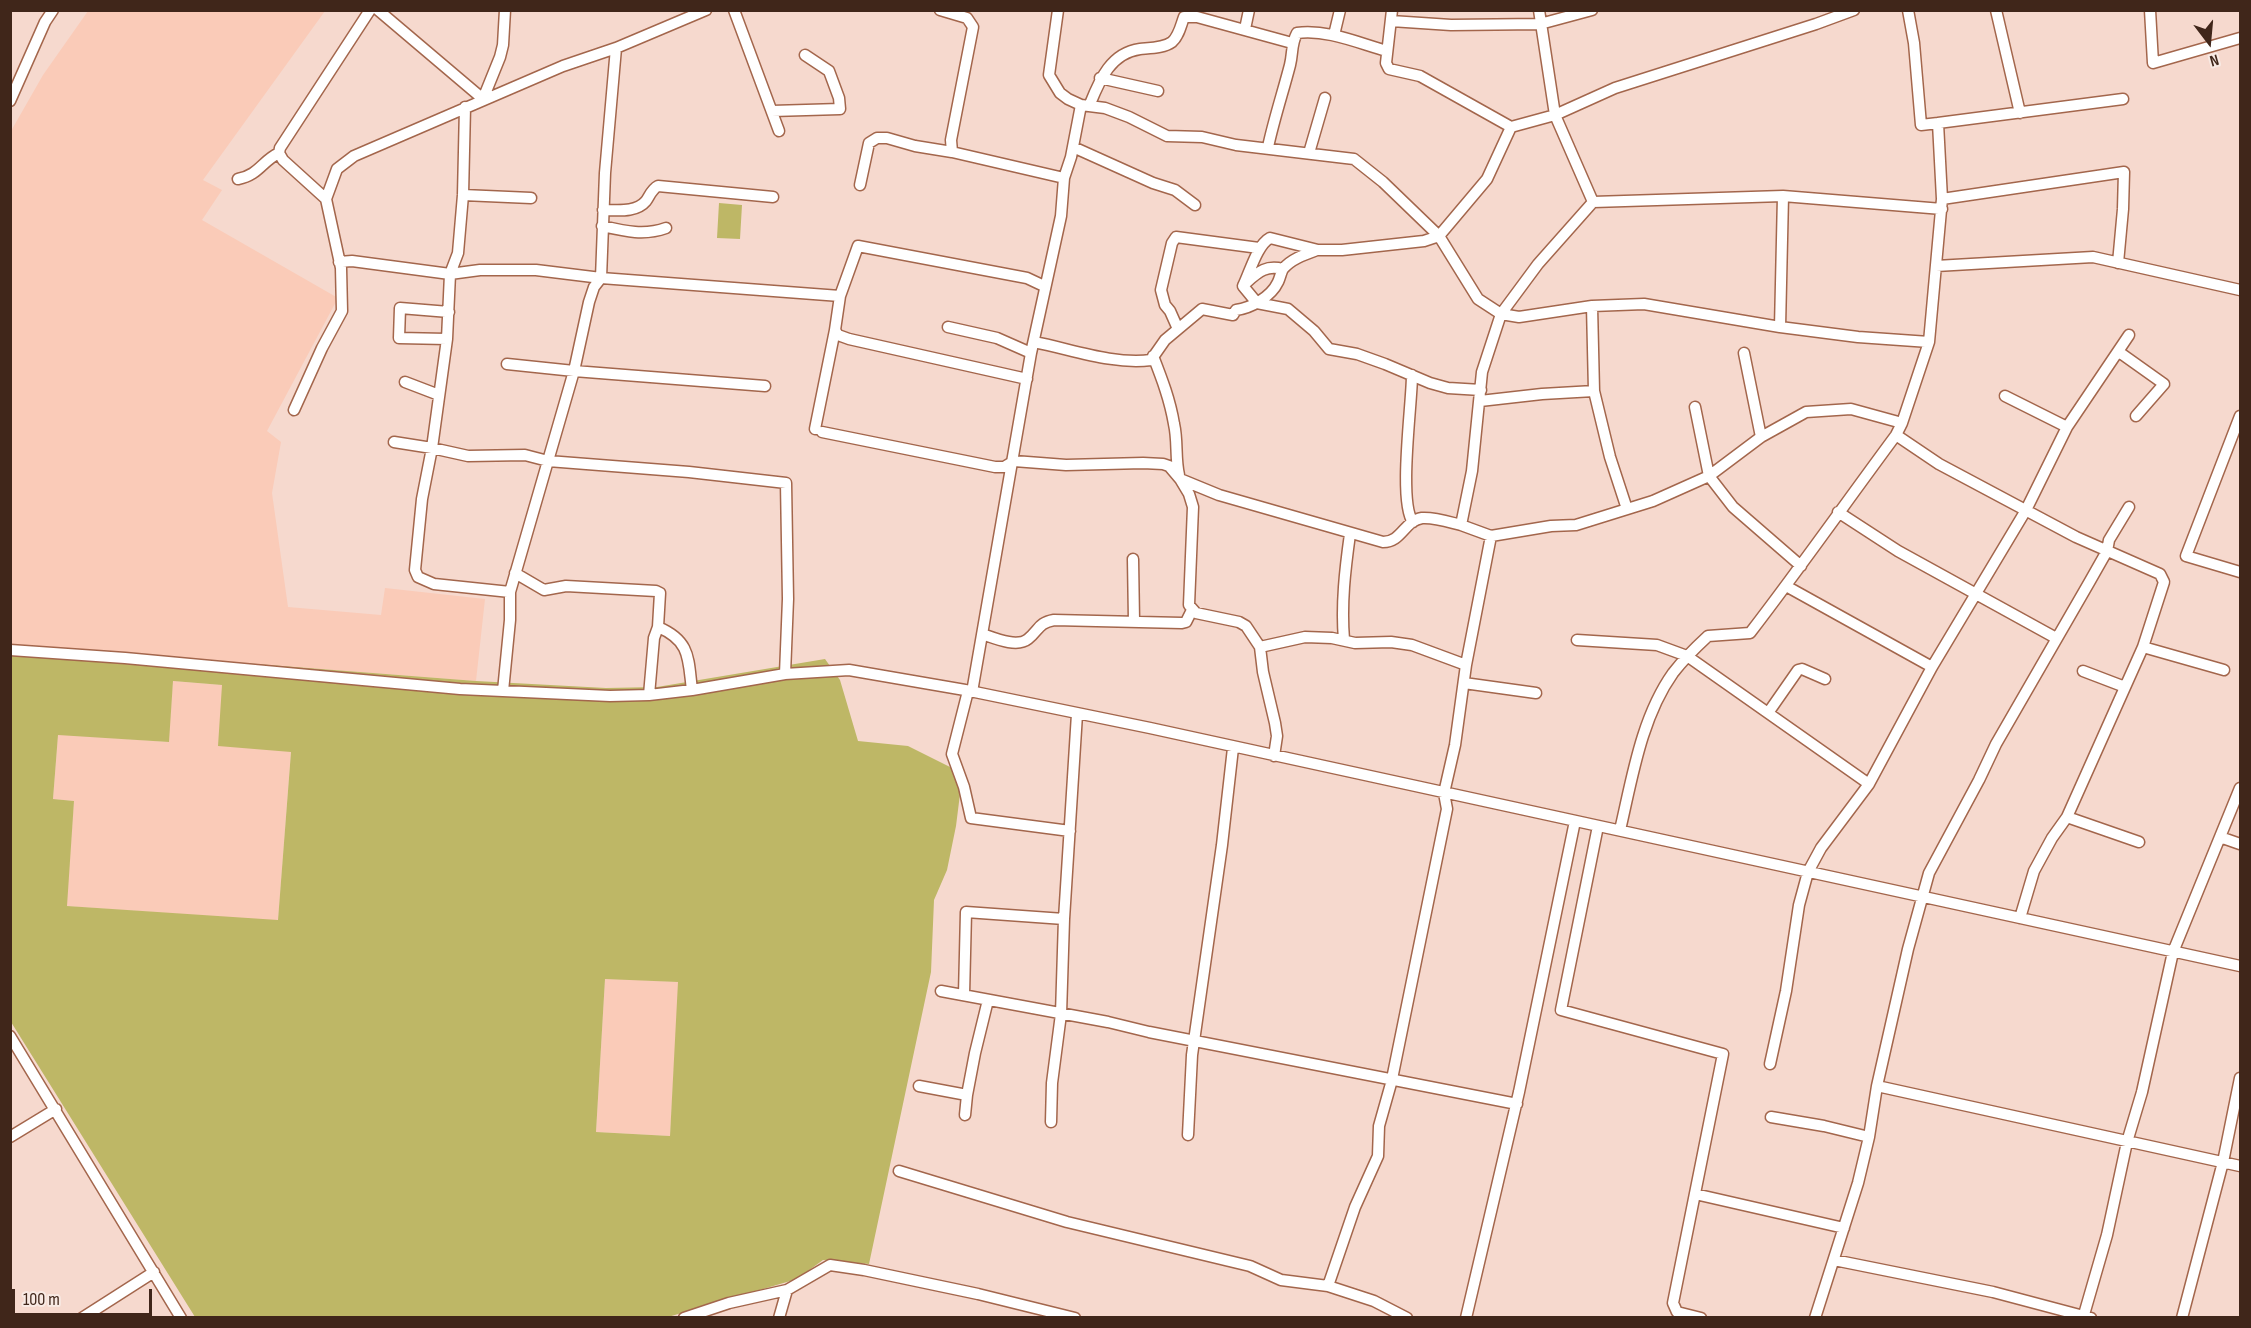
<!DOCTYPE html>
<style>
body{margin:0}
#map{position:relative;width:2251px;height:1328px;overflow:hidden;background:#f6d9ce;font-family:"Sofia Sans Condensed",sans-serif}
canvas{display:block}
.frame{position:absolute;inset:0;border:12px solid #40261a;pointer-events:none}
.north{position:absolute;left:2179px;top:12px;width:60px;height:60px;-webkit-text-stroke:4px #f8eae4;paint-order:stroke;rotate:164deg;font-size:16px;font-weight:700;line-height:24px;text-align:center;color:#40261a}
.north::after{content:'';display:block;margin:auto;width:21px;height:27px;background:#40261a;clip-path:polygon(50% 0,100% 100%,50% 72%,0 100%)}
.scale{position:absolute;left:12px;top:1289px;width:140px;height:27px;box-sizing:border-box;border:3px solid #40261a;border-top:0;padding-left:8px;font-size:18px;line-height:21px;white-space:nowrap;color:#40261a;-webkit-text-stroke:4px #f8eae4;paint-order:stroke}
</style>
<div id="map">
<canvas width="2251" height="1328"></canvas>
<div class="frame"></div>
<div class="north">N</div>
<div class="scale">100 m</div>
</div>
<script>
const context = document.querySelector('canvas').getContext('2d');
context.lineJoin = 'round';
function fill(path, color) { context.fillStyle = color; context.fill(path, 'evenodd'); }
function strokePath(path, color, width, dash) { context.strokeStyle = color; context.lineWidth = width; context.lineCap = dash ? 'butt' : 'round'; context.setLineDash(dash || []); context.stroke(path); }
fill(new Path2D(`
 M88 11H325L203 180 222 190 202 220 338 298 267 431 281 442 272 493 288 607 381 615 385 588 485 599 476 681 11 645V131L43 75Z
 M173 681 222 685 291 751 278 921 66 906 74 801 53 799 58 734 168 742Z
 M605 978 679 982 670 1136 596 1132Z`), '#facbb8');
fill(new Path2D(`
 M719 203 742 205 740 239 717 238Z
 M11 645 476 681 606 688 657 687 825 659 840 680 858 741 908 746 952 768 960 794 956 826 947 870 934 900 931 972 869 1264 823 1260 797 1279 668 1317H195L11 1022ZM173 681 222 685 218 746 291 752 278 920 67 906 74 801 53 799 58 735 169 742ZM605 979 678 982 670 1136 596 1132Z`), '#beb766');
const minor = new Path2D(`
 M378 10 483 99 500 57 503 45 505 10
 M734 10 779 131
 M940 10 967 18 973 27 951 140 952 152
 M1058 10 1049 75 1060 93 1068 99 1081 105 1105 108 1129 117 1167 136 1202 137 1236 145 1354 159 1383 182 1439 236 1478 299 1501 314 1519 317 1592 306 1644 304 1780 327 1858 337 1929 342
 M1392 10 1386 63 1389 69 1420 76 1511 127 1555 115 1615 88 1816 24 1854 10
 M1996 10 2020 113
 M2150 10 2153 63 2240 38
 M1391 21 1451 25 1540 24 1592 10
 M1245 29 1249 10
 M1334 35 1340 10
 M1100 78 1158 91
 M10 101 45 22 53 10
 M1090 104C1100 79 1111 53 1140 49 1150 48 1164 48 1172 42 1179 36 1181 25 1184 17H1197L1292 43
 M465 107 463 195 458 253 450 274 447 339 432 448 422 499 415 570 418 577 434 584 510 592
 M772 111 840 109 839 98 829 71 805 55
 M1938 123 2123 99
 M1073 147 1153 183 1175 190 1195 205
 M1268 147C1274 119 1283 92 1290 65 1293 53 1291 44 1297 33 1327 29 1358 43 1387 51
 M1309 153 1325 98
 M238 179C259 175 262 161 279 153
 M860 185 869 143 877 138H887L915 146 952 152 1064 178
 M463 195 531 198
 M326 199 283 160 279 153 280 148 370 10
 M1942 199 2124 172 2123 209 2118 263
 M1593 202 1783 196 1942 209
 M603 210C617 210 636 213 646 201 650 195 652 189 658 186L773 197
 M602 226C624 231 644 236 666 228
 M339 262 352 261 450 274 480 270H536L601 278 840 296
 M1936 266 2093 257 2240 290
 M1247 282C1259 271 1267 265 1283 269
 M1243 286C1250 272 1257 245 1270 238L1318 250H1342L1424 241 1439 236 1487 179 1511 127
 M1243 286 1257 303 1288 309 1314 331 1329 349 1357 354 1385 364 1430 383 1448 388 1481 390
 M1592 306 1594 391 1610 457 1627 509
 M948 327 997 338 1031 353
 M1780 327 1783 196
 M1178 329 1170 311 1165 305 1161 290 1172 243 1176 237 1259 248
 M447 339 399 338 400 308 449 312
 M1034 342C1071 349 1113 365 1151 360L1165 340 1202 309 1233 315 1236 310C1251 308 1271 297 1278 282 1280 278 1281 272 1283 269 1291 259 1306 254 1317 250
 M2119 352 2164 384 2136 416
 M1744 353 1761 437
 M1153 356C1162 379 1170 400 1174 424 1178 441 1175 458 1179 475
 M507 364 574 371 765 386
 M1412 375C1412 404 1398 502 1413 522
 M1027 379 849 339 838 335 835 330 840 296 858 246 1027 278 1044 286
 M405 382 439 395
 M2005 396 2067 427
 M1480 401 1542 394 1594 391
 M1695 407 1709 476 1733 507 1801 566
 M294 410 322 348 342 311 341 268 326 199 337 169 354 156 563 66 616 48 706 10
 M2240 416 2186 556 2240 572
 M1902 423 1929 342 1942 199 1938 123 1921 125 1914 43 1908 10
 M815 429 835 330
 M822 432 995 467H1004L1014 461 1066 465 1143 463 1163 464 1169 466 1180 479 1189 494 1193 507 1189 605 1196 613 1239 622 1246 626 1260 647 1263 672 1275 723 1277 736 1274 756
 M1896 435 1939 464 2076 537 2160 574 2164 582 2143 647 2067 817 2052 838 2034 871 2020 918
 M394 442 432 448 468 456 525 455 548 461 689 472 786 483 788 599 785 674
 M1180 479 1219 495 1383 542C1402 542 1404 521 1422 518 1434 517 1449 522 1461 525
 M1838 512 1898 551 2056 638
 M1491 536 1551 526 1576 525 1653 501 1709 476 1761 437 1806 412 1851 409 1902 423 1896 435C1847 501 1800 568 1750 633L1708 636C1695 648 1683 660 1673 673 1641 718 1632 779 1620 830
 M1133 559 1134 621
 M515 573 544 590 566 586 656 591 660 593 658 627 654 638 649 695
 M1786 586 1932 667
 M658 627C691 641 688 659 692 690
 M982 634C994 638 1017 648 1028 639 1040 629 1038 623 1054 620L1182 623 1186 622 1192 610
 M1344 640C1341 604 1345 570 1350 534
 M1577 640 1657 645 1687 656 1869 784
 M1260 647 1305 637 1332 638 1355 643 1391 642 1412 645 1466 665
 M2143 647 2224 670
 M10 650 125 658 460 689 610 696 649 695 692 690 785 674 849 670 965 690 1150 728 2240 966
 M2083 671 2125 687
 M1464 683 1536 693
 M503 691 510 620V592L574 371 589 302 594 287 601 278 605 173 616 48
 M968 691 952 754 964 787 971 818 1070 831
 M972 692 1031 353 1061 216 1064 178 1071 157 1081 105
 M1768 713 1798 670 1802 669 1825 679
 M2067 817 2139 842
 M1598 826 1561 1010 1723 1054 1673 1303 1677 1312 1701 1318
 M2220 837 2240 844
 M941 991 1108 1022 1149 1032 1517 1104
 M964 995 966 912 1064 919
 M10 1036 181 1318
 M1770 1064 1786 991 1799 905 1808 872 1821 848 1869 784 1932 667 2026 510 2067 427 2129 335
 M1392 1079 1447 809 1444 793 1455 745 1466 665 1491 536 1461 525 1472 471 1482 372 1501 314 1538 264 1593 202 1555 115 1539 10
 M919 1086 967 1095 975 1053 988 1000
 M1877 1086 2240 1166
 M965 1115 967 1095
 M1771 1117 1824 1126 1869 1137
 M1051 1122 1052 1083 1061 1014 1064 919 1077 714
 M1188 1135 1192 1055 1222 845 1233 748
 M10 1137 56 1109
 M899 1171 1067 1222 1250 1266 1281 1280 1328 1286 1374 1301 1407 1318
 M1695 1194 1844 1228
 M1834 1260 1993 1292 2091 1318
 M1328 1286 1355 1207 1378 1156 1379 1126 1392 1080
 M82 1318 154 1272
 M684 1318 729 1303 787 1290 830 1265 864 1270 978 1294 1075 1318
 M779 1318 787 1290
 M1466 1318 1519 1092 1575 821
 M1815 1318 1858 1183 1869 1137 1877 1086 1908 949 1929 873 1979 780 1996 744 2090 581 2107 551 2109 540 2129 507
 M2083 1318 2107 1235 2127 1142 2142 1092 2173 952 2240 788
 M2182 1318 2223 1162 2240 1078`);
strokePath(minor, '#a3664c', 13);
strokePath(minor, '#fff', 10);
</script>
